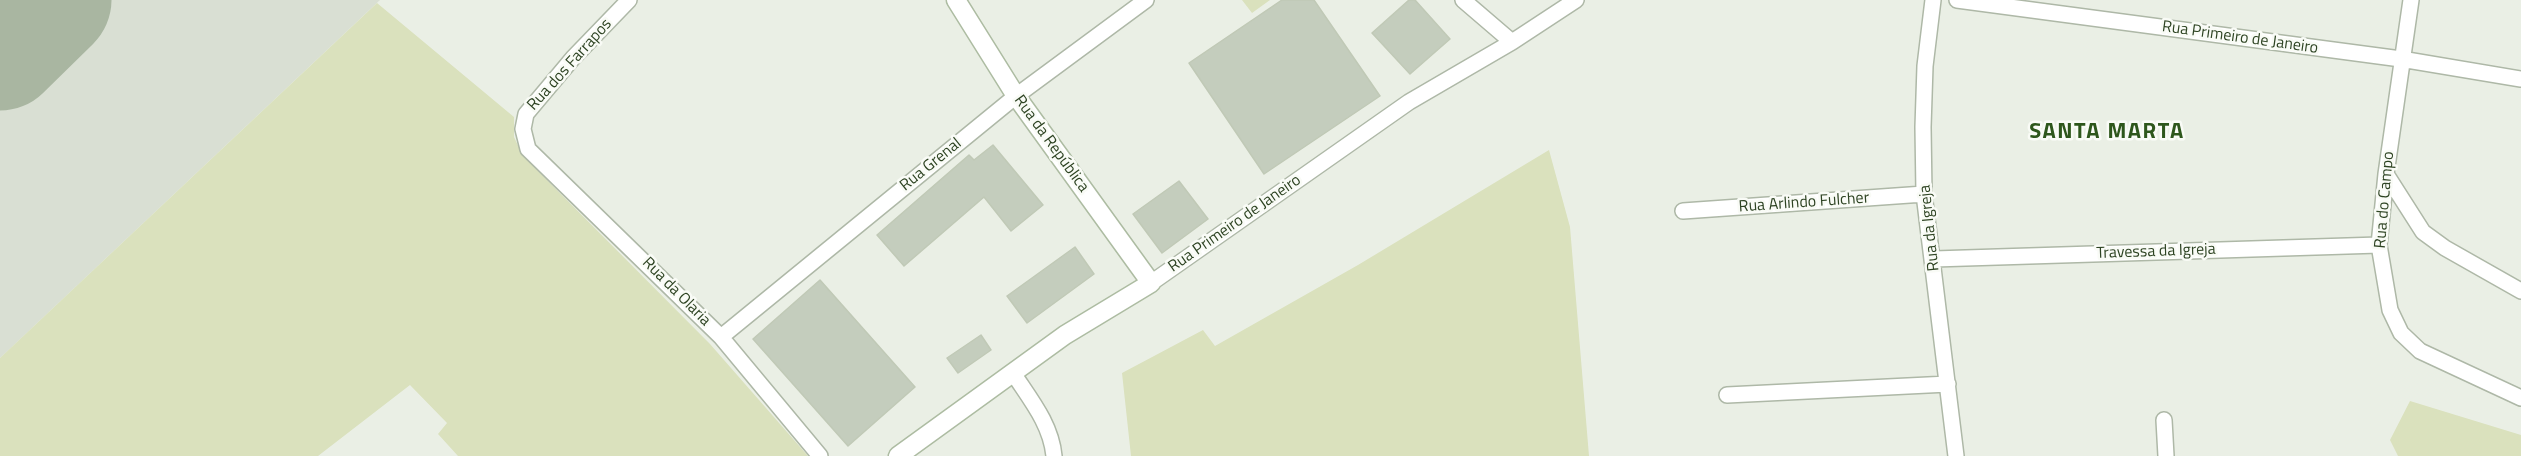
<!DOCTYPE html>
<meta charset="utf-8">
<style>
body{margin:0}
canvas{display:block;background:#eaefe5}
</style>
<canvas width="2521" height="456"></canvas>
<script>
const context = document.querySelector('canvas').getContext('2d');
context.lineJoin = 'round';
function fill(path, color) { context.fillStyle = color; context.fill(path, 'evenodd'); }
function strokePath(path, color, width, dash) { context.strokeStyle = color; context.lineWidth = width; context.lineCap = dash ? 'butt' : 'round'; context.setLineDash(dash || []); context.stroke(path); }
function write(font, color, halo, rows, align = 'center') {
  context.font = font + ' "Titillium Web",sans-serif'; context.lineWidth = 5; context.setLineDash([]); context.textBaseline = 'middle'; context.strokeStyle = halo; context.fillStyle = color; for (const [text, x, y, turn = 0] of rows) {
    context.save(); context.translate(x, y); context.rotate((+turn || 0) * Math.PI / 180); context.textAlign = isNaN(turn) ? turn : align; if (halo) context.strokeText(text, 0, 0); context.fillText(text, 0, 0); context.restore();
  }
}
fill(new Path2D(`
 M0 0H380L0 358Z`), '#d9dfd3');
fill(new Path2D(`
 M1242 0H1270L1252 13Z
 M377 3 514 117V137L523 156 710 344 808 456H458L438 434 447 423 410 385 318 456H0V358Z
 M1549 150 1570 227 1589 456H1131L1122 373 1203 330 1215 346 1358 265Z
 M2410 401 2521 435V456H2398L2390 440Z`), '#dae1bd');
strokePath(new Path2D(`
 M0 49 50 0`), '#a9b6a1', 123);
const building = new Path2D(`
 M1282 0H1314L1380 96 1264 174 1189 63Z
 M1409 0H1415L1450 39 1410 74 1372 33Z
 M993 145 1043 205 1011 231 984 197 904 266 877 235 969 155 974 160Z
 M1179 181 1208 219 1162 253 1133 214Z
 M1075 247 1094 274 1027 323 1007 296Z
 M820 280 915 387 848 446 753 339Z
 M981 335 991 350 958 373 947 358Z`);
fill(building, '#c4cdbd');
strokePath(building, '#c0c9b6', 1.5);
const street = new Path2D(`
 M629 0 573 58 526 114 523 129 528 149 721 337 820 456
 M1463 0 1512 42
 M1933 0 1925 66 1923 127 1924 194 1956 456
 M1957 0 2401 59 2521 79
 M2411 0 2386 174 2379 245 2390 310 2401 333 2420 351 2521 398
 M2386 174 2423 232 2445 248 2521 291
 M1683 211 1924 194
 M1934 259 2379 245
 M1151 283 1409 102 1512 42 1576 0
 M721 337 1016 96 1146 0
 M1013 373C1030 399 1051 424 1054 456
 M1727 395 1948 384
 M2164 420 2166 456`);
const secondary = new Path2D(`
 M898 456 1065 335 1151 283 1016 96 956 0`);
strokePath(street, '#aeb8a7', 18);
strokePath(secondary, '#adbca2', 21);
strokePath(street, '#fff', 15);
strokePath(secondary, '#fff', 18);
write('16px', '#2d4322', '#f9fbf6', [
 ["Rua Primeiro de Janeiro",2240,38,8],
 ["Rua dos Farrapos",570,65,-48],
 ["Rua da República",1051,144,54],
 ["Rua Grenal",931,165,-39],
 ["Rua do Campo",2385,200,-85],
 ["Rua Arlindo Fulcher",1804,203,-4],
 ["Rua Primeiro de Janeiro",1235,224,-35],
 ["Rua da Igreja",1930,228,-96],
 ["Travessa da Igreja",2156,252,-2],
 ["Rua da Olaria",676,292,45]
]);
context.letterSpacing = '1.5px';
write('bold 22px', '#2e571c', '#f9fbf6', [
 ["SANTA MARTA",2107,133]
]);
context.letterSpacing = '0px';
</script>
